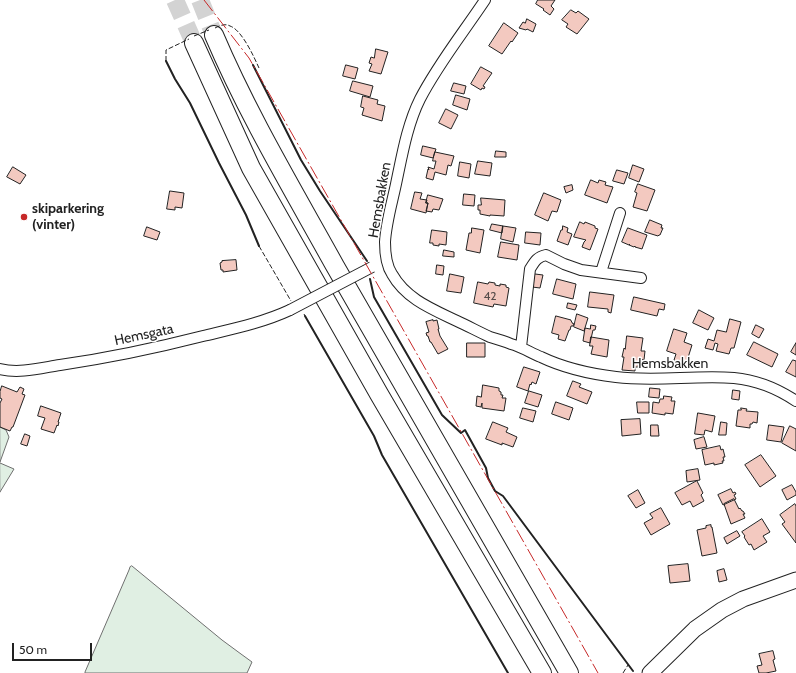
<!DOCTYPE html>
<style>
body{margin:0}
#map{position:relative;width:796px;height:673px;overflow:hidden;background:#fff;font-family:Cabin,sans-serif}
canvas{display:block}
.scale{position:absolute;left:12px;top:643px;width:80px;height:18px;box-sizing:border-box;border:2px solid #222;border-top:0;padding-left:5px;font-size:12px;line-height:14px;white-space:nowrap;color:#222;-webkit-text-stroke:3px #fff;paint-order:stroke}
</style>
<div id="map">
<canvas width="796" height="673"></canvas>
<div class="scale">50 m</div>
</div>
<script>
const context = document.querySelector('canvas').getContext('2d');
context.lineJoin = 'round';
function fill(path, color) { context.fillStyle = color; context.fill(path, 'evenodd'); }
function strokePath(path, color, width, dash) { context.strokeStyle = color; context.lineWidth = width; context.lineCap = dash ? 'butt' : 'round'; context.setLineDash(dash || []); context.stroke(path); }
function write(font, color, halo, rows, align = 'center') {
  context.font = font + ' Cabin,sans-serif'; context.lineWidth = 3; context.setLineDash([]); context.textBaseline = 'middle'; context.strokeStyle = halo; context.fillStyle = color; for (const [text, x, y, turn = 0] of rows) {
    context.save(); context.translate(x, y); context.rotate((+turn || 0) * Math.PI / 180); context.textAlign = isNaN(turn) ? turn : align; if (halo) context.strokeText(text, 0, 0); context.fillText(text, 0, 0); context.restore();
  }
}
const green = new Path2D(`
 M0 427 6 430 9 437 0 462Z
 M0 463 14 469 0 492Z
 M132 566 222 640 241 654 252 662 247 673H85V672L129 570 130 567Z`);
fill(green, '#e0efe3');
strokePath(green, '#6f6f6f', 1);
const building = new Path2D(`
 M538 0H555L551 6 554 9 550 15 543 10 544 9 536 4Z
 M571 10 576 13 578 11 589 19 577 34 566 27 568 24 562 20Z
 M527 19 536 24 533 32 527 29 526 30 519 28 523 22 525 23Z
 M504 23 518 33 512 42 511 41 502 54 489 46Z
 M376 49 388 52 381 74 369 71 372 64 369 63 371 57 374 58Z
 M346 65 358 68 355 79 343 76Z
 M481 67 492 73 483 86 485 87 484 89 482 88 481 90 471 84Z
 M353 81 373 86 370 97 350 91Z
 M454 83 466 86 464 94 451 91Z
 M456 95 470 99 467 110 453 105Z
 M363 96 378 100 377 104 385 106 382 121 362 115 364 108 361 107Z
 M446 109 458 115 451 129 439 123Z
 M423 146 436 149 433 158 421 155Z
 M496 151 506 152V157H495Z
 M435 152 454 156 451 166 448 165 446 175 435 172 433 180 426 178 428 169 429 170 428 167 434 169 436 161H433Z
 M478 161 492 163 490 176 475 174Z
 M460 162 471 164 469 178 458 176Z
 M633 165 644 169 639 182 629 178Z
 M13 167 26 175 20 184 7 177Z
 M617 170 628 173 624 184 613 181Z
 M591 180 598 183 599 180 606 182 605 185 613 187 607 203 585 195Z
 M638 184 655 190 647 211 633 207 637 193 635 192Z
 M572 185 573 190 566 193 564 187Z
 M170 191 184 193 182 208 175 207V210L167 209Z
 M415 192 422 193 420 199 427 200 426 203H428L426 213 411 209Z
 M544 193 561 200 557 212 552 211 548 221 535 215Z
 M464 194 475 195 474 206 463 205Z
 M428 195 443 199 439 210 433 209 432 212 426 211 428 203H426Z
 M481 198 505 200 504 216 490 215V216L480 214V210H478V205H481Z
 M650 220 662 225 661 228H663L660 235H659L658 236 645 232Z
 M580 222 584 224 585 222 595 226V228L598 229 590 250 582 247 584 242 586 240 574 237Z
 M492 224 503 226 502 233 490 230Z
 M503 226 516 228 513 242 501 239Z
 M563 226 568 228 567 232 572 234 568 245 557 241 561 230H562Z
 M147 227 160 232 157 240 144 236Z
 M472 228 484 230 480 253 466 250 469 233H471Z
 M628 228 647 235 642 249 635 247V246L634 247 629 245 630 244 629 245 622 242Z
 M432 230 447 232 446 245 439 244V246L433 245V243H430Z
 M526 232 541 233 540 245 525 243Z
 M501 242 519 245 517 260 498 257Z
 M444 250 454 252V257L443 256Z
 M236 260 237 270 223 272V270H221L220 263 222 262V261Z
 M437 265 444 266 443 275 436 274Z
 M450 274 464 277 461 293 447 291Z
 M535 274 543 275 540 288 532 287Z
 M557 279 576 284 573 299 553 294Z
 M478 282 488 284 489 282 495 283V285L500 286V284L506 285V287L509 288 506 306 494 304 493 307 474 303Z
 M590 292 614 295 611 313 608 312V309L588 307Z
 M634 297 665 304 664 310 659 309 657 316 631 310Z
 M568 303 577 305 575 310 567 308Z
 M699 310 714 318 708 330 693 323Z
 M577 314 588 318 584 331 574 327Z
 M556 316 571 320V321L572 322V323L574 324 573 326H571L570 330H569L565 341 558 339 559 335 552 333Z
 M730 319 741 322 734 348H731L729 354 716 351 718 344 715 343 713 350 705 348 708 339 714 341 717 330 726 332Z
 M433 320V321L437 320 439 329H438L440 336 448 349 438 354 431 342H430L428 336H427L426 333 429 332 426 322Z
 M591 325 596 326 595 330H593L590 343 583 341 585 328 590 329Z
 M756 325 764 329 759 338 752 334Z
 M674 329 687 333 684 342 692 345 686 364 674 360 676 354 667 351Z
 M627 336 643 338 641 351H645L644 360 639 359 638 367H635V371L622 370 624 357H622L624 348 625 349Z
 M591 337 609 340 607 357 591 354 593 346H590Z
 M754 342 778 354 772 367 747 355Z
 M467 343H485V357H467Z
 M796 343V355L791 352Z
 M793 360 796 361V377L786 372Z
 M524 367 540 372 536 384 532 382 531 385 530 384 528 391 517 387Z
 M573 381 581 384 579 387 592 392 587 404 567 396Z
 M483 385 499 388V391L501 392V395H503L502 398H506L504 411 482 408V403L481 407 476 406 477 396 481 397Z
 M2 386 17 392 20 387 24 389 22 394 25 395 13 427H12L10 431 0 427V403L2 399 0 398V392Z
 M650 388 660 389 659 398 649 397Z
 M733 390 740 391 739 400 732 399Z
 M529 391 542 395 538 407 525 403Z
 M664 396 672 397 671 401H675L673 414 665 413V415L652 413 653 402 659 403 660 399H663Z
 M556 402 573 408 569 420 552 414Z
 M637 402H649V413H638Z
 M41 406 61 413 58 422H59L58 426 57 425 54 433 41 429 45 418 38 416Z
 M523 408 536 411 533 422 520 418Z
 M741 408 747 409 746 411 758 412 757 423 753 422 752 424H750V428L736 426 738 410H741Z
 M698 413 715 416 712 432 705 430 704 435 695 434Z
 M640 419 641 434 622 436 621 420Z
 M493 422 508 428 506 432 517 437 513 447 502 443V445L486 439Z
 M721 422 727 423 726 435H719Z
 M651 425H658L659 436H651Z
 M769 425 784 427 781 442 767 440Z
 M790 426 796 429V451L782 443Z
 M25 434 30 436 27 446 21 444Z
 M704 437 707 447 696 449 694 440Z
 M720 446 721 450 723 449 725 457H723L724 461H722L723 463 714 465V463L705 465 702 450Z
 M761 455 776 476 760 487 745 465Z
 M698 469 700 480 687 482 686 471Z
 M697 481 703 493 701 495 704 501 693 507 690 501 682 505 675 493Z
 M792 485 796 492V495L787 500 782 490Z
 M731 489 733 493 735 492 736 494 734 495 736 499 723 505 718 495Z
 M638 490 645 503 636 508 628 496Z
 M734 499 739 509 740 508 742 511H743L745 514H743L745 518 731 524 724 504Z
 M795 504 796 506V543L782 524 785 522 780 515Z
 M661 508 670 524 651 535 644 523 653 518 650 514Z
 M762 519 770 532 763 536 767 542 754 550 751 544 749 545 744 537 745 536 742 532Z
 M711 525V527H712L717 553 702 556 697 530 706 528V526Z
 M737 531 740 536 727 544 724 538Z
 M688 564 690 581 670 583 668 566Z
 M724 569 727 580 719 582 717 571Z
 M773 651 775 659 773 660 776 671 766 673H759L757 666 762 665 759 654Z`);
fill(building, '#f3c9c0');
strokePath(building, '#222', 1);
strokePath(new Path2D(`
 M175 0 194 43
 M200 0 214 35`), '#d3d3d3', 18, [18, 9]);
const street = new Path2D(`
 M485 0C463 33 438 64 420 99 407 125 402 156 396 184 392 203 386 223 385 242 385 253 386 265 392 274 406 299 432 309 457 321 468 326 479 332 490 337 497 339 504 341 511 344 522 347 531 353 541 357 564 368 591 374 616 377 655 382 695 375 734 378 756 380 778 389 796 401
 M601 272 620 213
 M521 347 530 269C535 261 537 257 546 255L564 264 581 270 641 278
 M0 369C19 374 41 368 60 365 108 358 156 348 203 336 232 329 262 323 290 310`);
const primary = new Path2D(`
 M650 673 695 629 722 610 743 599 796 580`);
const highway = new Path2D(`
 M214 35C248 115 293 190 335 266 412 402 492 537 569 673
 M194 43 251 168 379 394 542 673`);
strokePath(street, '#222', 12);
strokePath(primary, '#222', 17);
strokePath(highway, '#222', 20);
strokePath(street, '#fff', 10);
strokePath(primary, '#fff', 15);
strokePath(highway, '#fff', 18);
const streetBridge = new Path2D(`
 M290 310 372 267`);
strokePath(streetBridge, '#222', 12, []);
strokePath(streetBridge, '#fff', 10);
strokePath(new Path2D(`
 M215 28C219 26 225 23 230 26 242 30 254 57 259 68
 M194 36 209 30
 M166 61V50L189 39
 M259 246 291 301
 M304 314 305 316
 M623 673 628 665`), '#222', 1, [5, 2]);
strokePath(new Path2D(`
 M166 61 175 79 190 103 219 163 246 215 259 246
 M253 65 301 160 320 191 367 261
 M370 279 374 297 442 415 461 433 465 430 486 468 488 478 495 491 503 496 633 671
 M305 316 374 436 382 455 508 673`), '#222', 2);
strokePath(new Path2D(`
 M204 0 249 58 598 673`), '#c62828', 1, [14, 3, 2, 3]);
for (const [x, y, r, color] of [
 [24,217,4,"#c62828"]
]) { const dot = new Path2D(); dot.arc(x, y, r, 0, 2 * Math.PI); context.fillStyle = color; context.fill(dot); strokePath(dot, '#fff', 1.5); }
write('12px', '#564c4a', null, [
 ["42",490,296]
]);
write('14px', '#222', '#fff', [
 ["Hemsbakken",380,200,-80],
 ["Hemsgata",144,335,-12],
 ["Hemsbakken",670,364]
]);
write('bold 14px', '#222', '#fff', [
 ["skiparkering",32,209],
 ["(vinter)",32,225]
], 'left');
</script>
